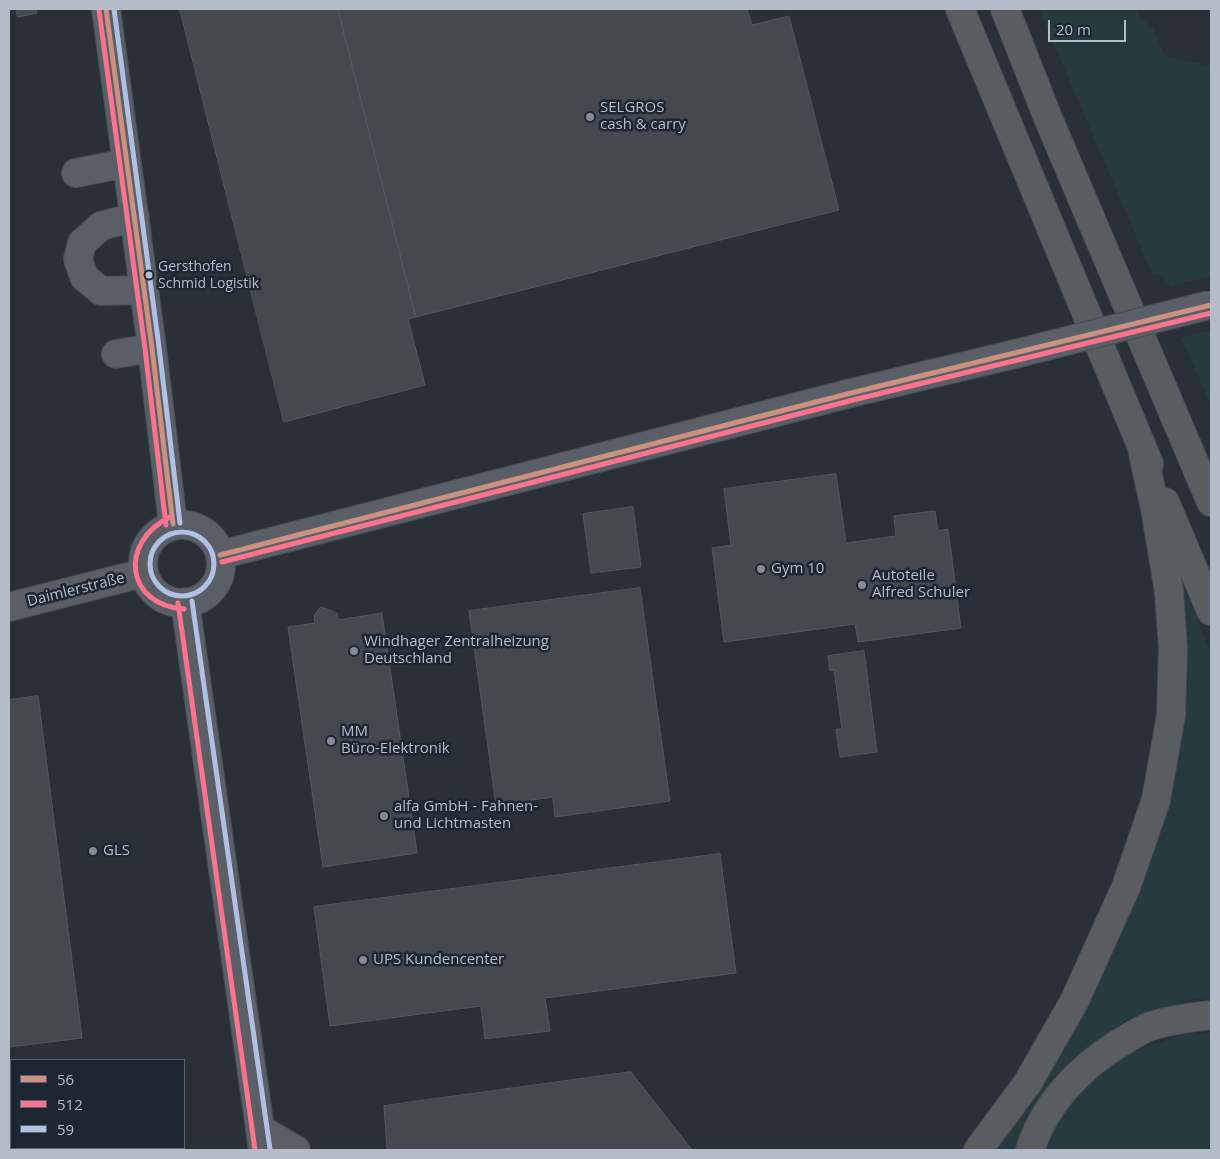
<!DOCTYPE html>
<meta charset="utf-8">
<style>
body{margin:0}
#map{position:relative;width:1220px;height:1159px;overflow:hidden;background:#2a3038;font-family:"Open Sans",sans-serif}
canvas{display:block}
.frame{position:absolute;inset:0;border:10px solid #b4bcc9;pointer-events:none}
.legend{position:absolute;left:10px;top:1059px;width:175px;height:90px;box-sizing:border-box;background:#1d2633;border:1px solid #59626f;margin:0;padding:6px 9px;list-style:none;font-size:15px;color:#b4bcc9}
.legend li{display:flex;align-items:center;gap:10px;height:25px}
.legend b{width:25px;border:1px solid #59626f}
.scale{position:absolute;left:1048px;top:20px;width:78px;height:22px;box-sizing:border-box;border:2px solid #b4bcc9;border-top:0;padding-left:6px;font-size:15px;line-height:18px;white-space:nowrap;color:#b4bcc9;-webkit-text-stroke:4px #1d2633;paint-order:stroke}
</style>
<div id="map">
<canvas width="1220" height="1159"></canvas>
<div class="frame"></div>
<ul class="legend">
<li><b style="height:6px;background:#cb9181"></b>56</li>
<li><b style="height:6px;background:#fc738d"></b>512</li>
<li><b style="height:6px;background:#b0c1e4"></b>59</li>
</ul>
<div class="scale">20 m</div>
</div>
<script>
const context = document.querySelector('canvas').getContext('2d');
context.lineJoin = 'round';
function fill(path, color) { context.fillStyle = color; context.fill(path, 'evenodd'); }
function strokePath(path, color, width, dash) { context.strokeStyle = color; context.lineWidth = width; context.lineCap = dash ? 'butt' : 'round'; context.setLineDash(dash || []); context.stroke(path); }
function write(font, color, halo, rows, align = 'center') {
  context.font = font + ' "Open Sans",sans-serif'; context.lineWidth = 5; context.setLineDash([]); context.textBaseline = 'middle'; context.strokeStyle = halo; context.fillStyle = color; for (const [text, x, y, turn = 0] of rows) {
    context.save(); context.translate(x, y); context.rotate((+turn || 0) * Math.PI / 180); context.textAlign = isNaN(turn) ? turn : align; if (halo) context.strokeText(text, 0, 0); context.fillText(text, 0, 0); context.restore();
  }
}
fill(new Path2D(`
 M1039 9H1138L1139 16 1153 28 1165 56 1211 66V276L1171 286 1158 274 1153 276Z
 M1211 330V405L1181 338Z
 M1179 575 1211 653V1000L1196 999 1126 1020 1068 1062 1027 1122 1018 1150H989L1024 1106 1104 972 1151 852Z
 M1211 1033V1150H1041L1072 1098 1123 1056 1184 1034Z`), '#273a3e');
const building = new Path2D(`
 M16 9H36L37 13 18 17Z
 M180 9H338L416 317 408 319 425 385 284 422Z
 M338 9H747L752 25 789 16 839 210 416 317Z
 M836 474 846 543 896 536 894 516 935 511 938 531 948 529 961 628 858 642 855 624 724 642 712 548 731 545 724 489Z
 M633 507 641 567 591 573 583 514Z
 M640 588 670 801 555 817 553 797 496 805 469 611Z
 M321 607 337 613 338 620 382 613 417 853 323 867 288 627 315 623 314 616Z
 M864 651 877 752 840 757 836 729H842L834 670 830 671 828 656Z
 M38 696 82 1038 9 1047V700Z
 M720 854 736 973 545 998 550 1031 485 1039 481 1006 330 1026 314 907Z
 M631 1072 692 1150H387L384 1106Z`);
fill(building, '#444950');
strokePath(building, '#52575f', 1);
const minor = new Path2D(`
 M106 9 152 348 173 524
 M76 173 127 163
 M135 217 101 226 82 243 78 259 84 277 101 291 144 290
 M116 354 152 348
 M143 564a39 39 0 1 1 78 0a39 39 0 1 1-78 0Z
 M220 555 851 393 1015 354
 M185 602 263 1150
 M9 607 143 573
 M260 1129 296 1150`);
const highway = new Path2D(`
 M960 9 1149 464
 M1005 9 1048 118 1211 502
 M1165 502 1211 611
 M978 1150 1027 1084 1074 1002 1126 887 1156 800 1171 715 1173 648 1169 591 1155 508 1142 448
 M1030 1150C1044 1105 1078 1069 1118 1044 1128 1038 1140 1030 1151 1026 1171 1020 1191 1017 1211 1015`);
strokePath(minor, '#484c53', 30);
strokePath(highway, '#474c53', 30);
strokePath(minor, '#5a5e66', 28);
strokePath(highway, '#5a5d60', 28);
const minorBridge = new Path2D(`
 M1015 354 1209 305`);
strokePath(minorBridge, '#484c53', 30, []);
strokePath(minorBridge, '#5a5e66', 28);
strokePath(new Path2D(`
 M106 9 152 348 173 524
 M220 555 851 393 1211 305`), '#cb9181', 5);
strokePath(new Path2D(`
 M99 10 145 349 166 525
 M170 517C118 543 126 605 184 609
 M222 562 853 400 1211 313
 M178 603 255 1150`), '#fc738d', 5);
strokePath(new Path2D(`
 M114 9 159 347 180 523
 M150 564a32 32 0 1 1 64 0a32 32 0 1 1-64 0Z
 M192 601 270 1149`), '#b0c1e4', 5);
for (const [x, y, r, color] of [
 [590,117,5,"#848b96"],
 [149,275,4.5,"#b4bcc9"],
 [761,569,5,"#848b96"],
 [862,585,5,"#848b96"],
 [354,651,5,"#848b96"],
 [331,741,5,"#848b96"],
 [384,816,5,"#848b96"],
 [93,851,5,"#848b96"],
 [363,960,5,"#848b96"]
]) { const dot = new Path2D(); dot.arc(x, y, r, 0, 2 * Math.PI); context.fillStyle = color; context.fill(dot); strokePath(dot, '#1d2633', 2); }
write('14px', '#b4bcc9', '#1d2633', [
 ["Gersthofen",158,267],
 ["Schmid Logistik",158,284]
], 'left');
write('15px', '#b4bcc9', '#1d2633', [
 ["SELGROS",600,108],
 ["cash & carry",600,125],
 ["Gym 10",771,569],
 ["Autoteile",872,576],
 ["Alfred Schuler",872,593],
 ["Windhager Zentralheizung",364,642],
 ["Deutschland",364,659],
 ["MM",341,732],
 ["Büro-Elektronik",341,749],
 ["alfa GmbH - Fahnen-",394,807],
 ["und Lichtmasten",394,824],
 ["GLS",103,851],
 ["UPS Kundencenter",373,960]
], 'left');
write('15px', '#b4bcc9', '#1d2633', [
 ["Daimlerstraße",76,590,-14]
]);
</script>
